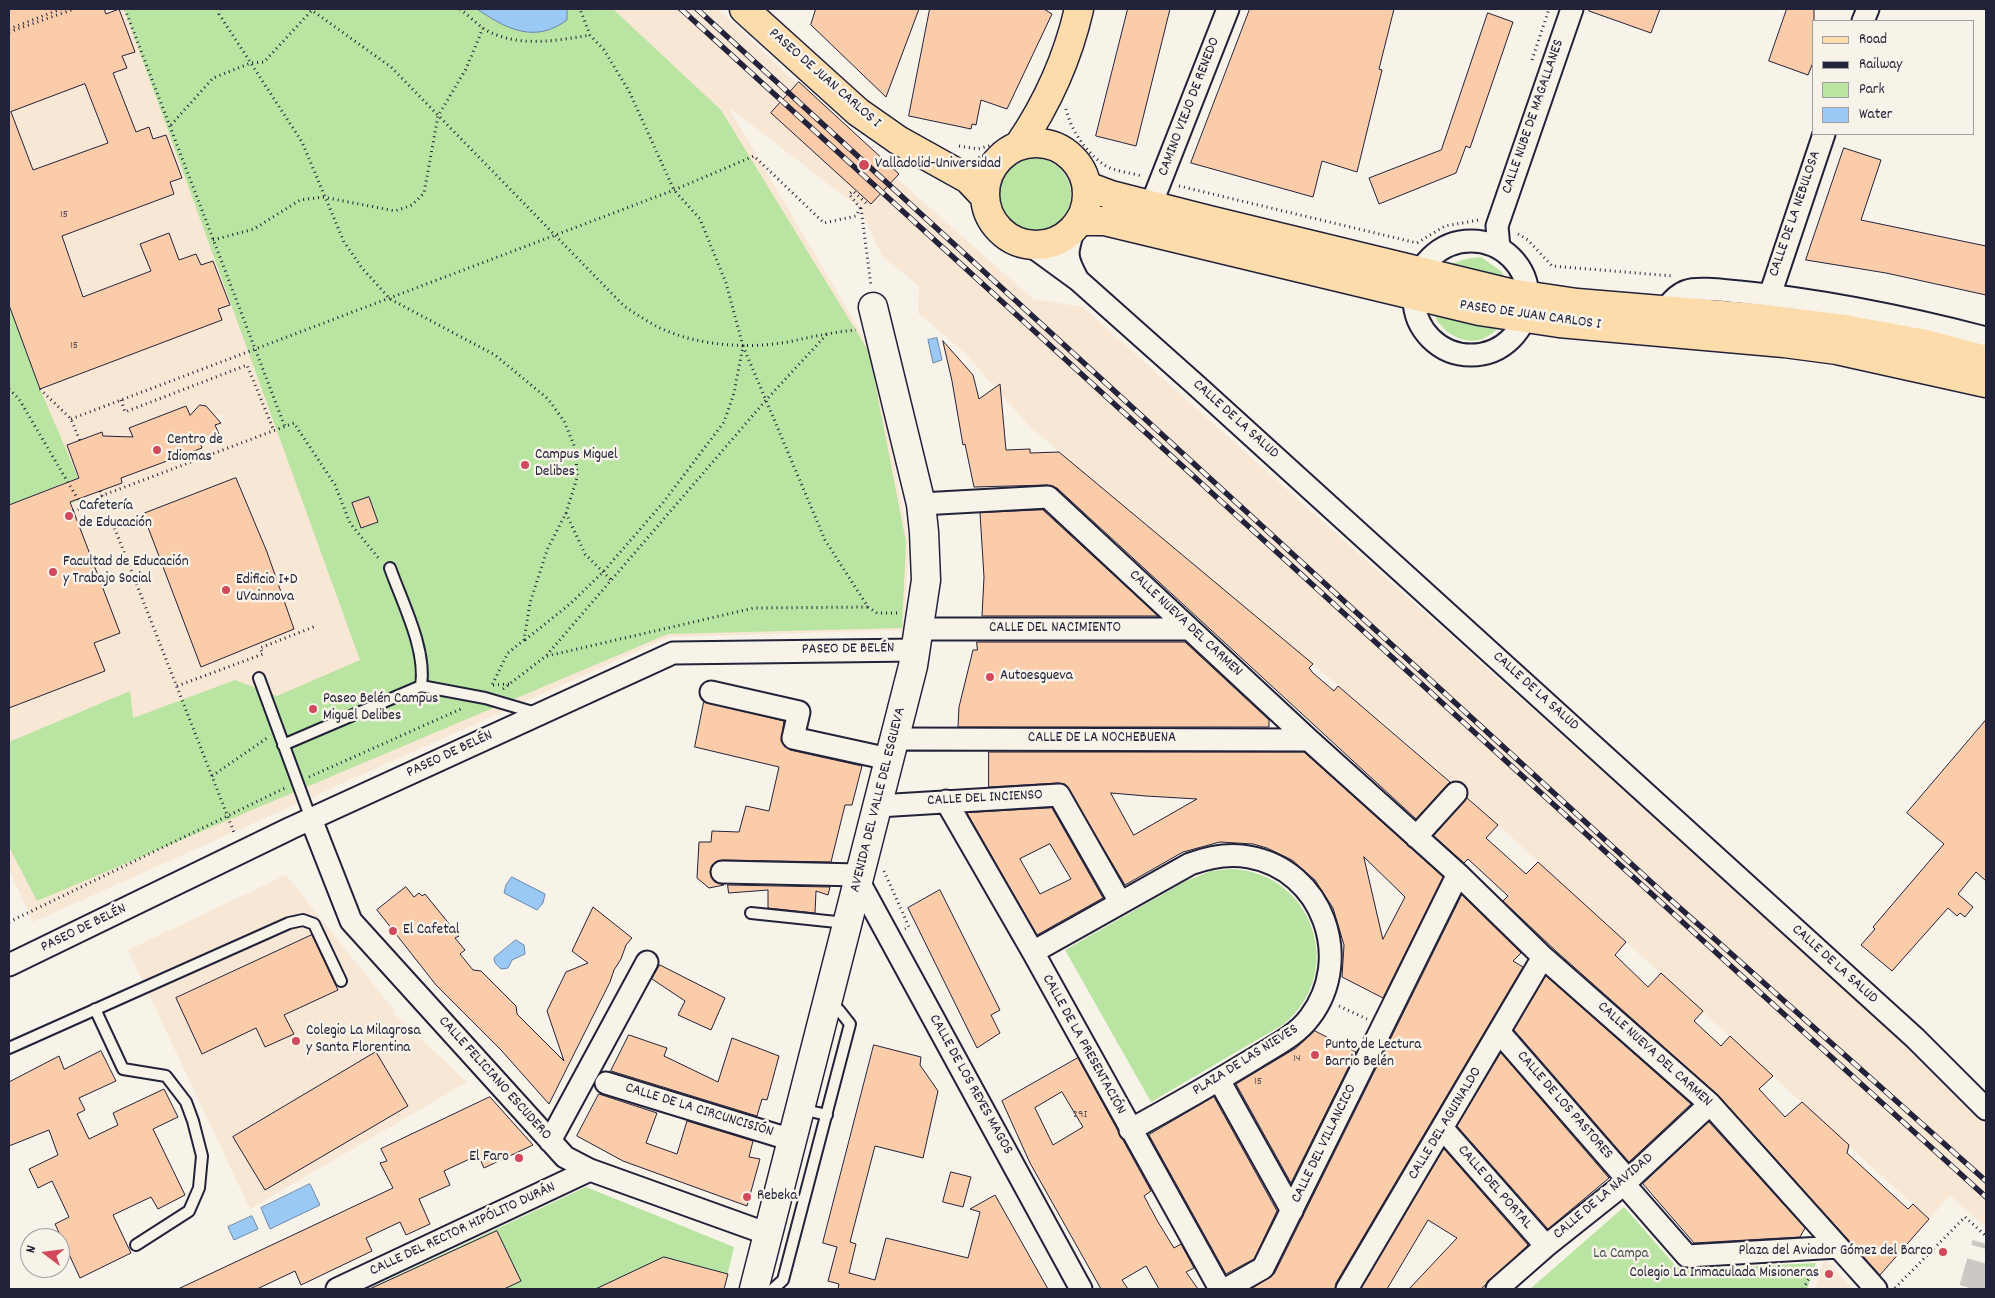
<!DOCTYPE html>
<meta charset="utf-8">
<style>
body{margin:0}
#map{position:relative;width:1995px;height:1298px;overflow:hidden;background:#f7f3e8;font-family:Dekko,sans-serif}
canvas{display:block}
.frame{position:absolute;inset:0;border:10px solid #22223b;pointer-events:none}
.legend{position:absolute;left:1812px;top:20px;width:162px;height:115px;box-sizing:border-box;background:#f7f3e8;border:1px solid #a29fa3;margin:0;padding:6px 9px;list-style:none;font-size:15px;color:#22223b}
.legend li{display:flex;align-items:center;gap:10px;height:25px}
.legend b{width:25px;border:1px solid #a29fa3}
.north{position:absolute;left:20px;top:1228px;width:50px;height:50px;box-sizing:border-box;background:#f7f3e8;border:1px solid #a29fa3;border-radius:50%;rotate:285deg;font-size:14px;font-weight:700;line-height:20px;text-align:center;color:#22223b}
.north::after{content:'';display:block;margin:auto;width:18px;height:22px;background:#d1495b;clip-path:polygon(50% 0,100% 100%,50% 72%,0 100%)}
</style>
<div id="map">
<canvas width="1995" height="1298"></canvas>
<div class="frame"></div>
<ul class="legend">
<li><b style="height:6px;background:#fddcac"></b>Road</li>
<li><b style="height:6px;background:#22223b"></b>Railway</li>
<li><b style="height:14px;background:#b9e4a2"></b>Park</li>
<li><b style="height:14px;background:#9bc9f6"></b>Water</li>
</ul>
<div class="north">N</div>
</div>
<script>
const context = document.querySelector('canvas').getContext('2d');
context.lineJoin = 'round';
function fill(path, color) { context.fillStyle = color; context.fill(path, 'evenodd'); }
function strokePath(path, color, width, dash) { context.strokeStyle = color; context.lineWidth = width; context.lineCap = dash ? 'butt' : 'round'; context.setLineDash(dash || []); context.stroke(path); }
function write(font, color, halo, rows, align = 'center') {
  context.font = font + ' Dekko,sans-serif'; context.lineWidth = 5; context.setLineDash([]); context.textBaseline = 'middle'; context.strokeStyle = halo; context.fillStyle = color; for (const [text, x, y, turn = 0] of rows) {
    context.save(); context.translate(x, y); context.rotate((+turn || 0) * Math.PI / 180); context.textAlign = isNaN(turn) ? turn : align; if (halo) context.strokeText(text, 0, 0); context.fillText(text, 0, 0); context.restore();
  }
}
fill(new Path2D(`
 M104 9H718L894 176 1033 299 1083 307 1986 1115V1228L1950 1195 1929 1219 1425 758 1031 428 964 352 918 313 919 286 882 256 860 208 728 107 872 351 909 542 904 630 669 637 33 922 9 870V708L13 706 9 694V654L29 701 105 671 94 643 120 633 62 484 9 505V305L40 388 222 320 218 309 230 305 213 261 201 265 196 254 83 297 62 236 174 194 170 182 182 178 166 135 153 139 149 128 33 170 10 112 126 69 122 56 135 52 119 9 106 14ZM200 405 206 406 212 417 222 414 224 421 215 425 219 434 204 440 196 431 202 448 115 464 122 483 86 496 67 445 102 432 110 454 118 436 123 437 135 444 130 428 186 406 193 423 196 408ZM237 478 267 552 294 629 201 667 144 514Z
 M286 875 394 1010 393 1013 467 1082 250 1209 128 950Z
 M1824 1259 1853 1289H1815Z`), '#f8e7d5');
fill(new Path2D(`
 M124 9H613L721 110 869 352 906 542 902 628 668 634 37 901 9 847V742L130 691 133 718 235 680 277 696 360 660Z
 M997 195a37 37 0 1 1 74 0a37 37 0 1 1-74 0Z
 M1481 257 1502 272 1507 283 1443 270C1456 261 1465 258 1481 257Z
 M9 305 40 389 86 496 70 504 62 484 9 505Z
 M1434 313 1500 327C1494 332 1487 338 1479 340 1460 344 1439 330 1434 313Z
 M1232 869C1313 873 1347 972 1284 1024L1151 1102 1065 950 1186 881 1211 871Z
 M586 1187 734 1247 724 1289H368Z
 M1624 1207 1674 1264 1683 1270 1816 1263 1807 1289H1530Z`), '#b9e4a2');
const water = new Path2D(`
 M477 9H567V20C535 44 506 29 477 9Z
 M937 338 942 360 933 363 928 340Z
 M512 877 545 894 543 903 537 910 504 893 506 885Z
 M516 940 524 945 525 954 512 960 508 968 501 969 495 963 494 958Z
 M310 1184 320 1205 270 1229 261 1208Z
 M252 1216 258 1229 234 1240 228 1227Z`);
fill(water, '#9bc9f6');
strokePath(water, '#6b86ab', 1);
const building = new Path2D(`
 M9 9H104L106 14 119 9 135 52 122 56 127 68 113 73 136 132 149 127 153 139 166 135 182 178 170 182 174 194 62 236 83 297 151 271 140 244 169 233 179 260 196 254 201 265 213 261 230 305 218 309 222 320 40 389 9 305ZM85 84 108 143 33 170 11 112Z
 M816 9H919L886 97 811 25Z
 M930 9H1044L1052 14 1007 109 981 100 976 125 972 124 971 129 909 116Z
 M1128 9H1170L1136 146 1096 136Z
 M1250 9H1394L1379 69 1382 70 1357 172 1322 161 1313 197 1191 163Z
 M1589 9H1660L1651 33 1589 11Z
 M1787 9H1814V60L1808 75 1769 61Z
 M1488 13 1513 22 1470 148 1466 146 1456 173 1379 204 1369 178 1441 150Z
 M799 82 899 174 871 204 771 113Z
 M1844 148 1881 160 1861 220 1986 246V295L1886 273 1806 260Z
 M943 341 973 375 979 399 1000 384 1006 450 1030 449V453L1059 452 1313 664 1309 668 1313 673 1334 691 1338 686 1450 782 1416 819 1057 488 1047 485 974 487 965 444 963 445 952 381Z
 M200 405 206 406 221 423 215 425 219 434 200 442 202 448 121 478 122 483 70 502 120 633 94 643 105 671 9 708V505L79 478 67 445 102 432 103 436 133 437 129 428 186 406 190 415Z
 M236 478 267 552 294 629 201 667 143 514Z
 M369 497 378 522 361 528 352 503Z
 M1043 510 1158 616H982L984 577 980 513Z
 M977 642H1185L1269 720V727H958L959 707 973 650H977Z
 M704 702 784 721 781 741 790 750 862 766 852 805H845L831 862 722 860 712 865 710 872 715 882 724 885 709 888 697 878 699 842H711L712 831 739 832 746 806 769 811 779 767 695 747Z
 M1986 720V881L1976 872 1958 894 1973 907 1965 917 1960 913 1957 916 1948 908 1892 971 1861 945 1875 929 1873 927 1944 844 1907 813Z
 M989 752H1304L1443 877 1383 998 1342 977 1344 945 1333 908 1315 880 1292 860 1267 848 1253 844 1220 842 1183 852 1125 885 1065 784 1058 783 989 787ZM1111 793 1146 796 1197 799 1134 835ZM1364 857 1405 897 1383 939Z
 M1467 798 1498 825 1486 838 1526 874 1538 862 1626 942 1615 955 1648 987 1661 973 1703 1011 1694 1021 1721 1046 1730 1036 1773 1076 1759 1089 1785 1117 1802 1102 1849 1145 1847 1153 1908 1209 1913 1204 1929 1219 1880 1275 1718 1095 1557 952 1503 901 1508 896 1468 859 1464 863 1434 836Z
 M1052 808 1103 898 1037 935 967 813ZM1050 844 1071 879 1040 894 1020 859Z
 M728 885 830 887 828 895 816 891 815 913 768 908V890L729 893Z
 M406 887 414 897 419 893 422 896 425 894 459 936 455 938 465 950 460 954 473 970 481 971 516 1006 517 1014 564 1061 547 1011 566 972 588 963 572 951 593 907 632 938 626 945 621 959 614 970 610 982 549 1104 501 1050 436 985 377 910Z
 M940 890 1000 1010 991 1015 1000 1033 977 1048 908 908Z
 M1462 895 1521 953 1513 961 1523 967 1336 1283 1335 1289H1251L1274 1274Z
 M312 935 338 990 284 1015 294 1034 265 1047 256 1028 202 1054 176 998Z
 M660 965 725 998 711 1030 678 1015 685 1001 652 979Z
 M1546 976 1691 1104 1629 1162 1514 1030Z
 M1315 1031 1356 1052 1291 1183 1236 1084 1296 1048Z
 M629 1035 667 1048 664 1056 718 1082 732 1038 779 1056 767 1100 762 1099 757 1116 611 1071Z
 M874 1045 921 1057 920 1065 938 1091 923 1158 875 1146 850 1242 856 1244 849 1273 875 1280 886 1238 968 1258 980 1212 970 1209 995 1195 1048 1289H838L839 1284 828 1281 837 1247 823 1243Z
 M101 1051 116 1081 79 1098 85 1110 77 1114 89 1139 118 1125 113 1113 164 1089 178 1117 153 1129 185 1195 158 1209 151 1197 113 1215 131 1253 80 1278 55 1224 69 1217 52 1181 38 1188 29 1169 58 1155 49 1130 9 1146V1082L59 1056 64 1069Z
 M376 1052 408 1106 265 1190 233 1137Z
 M1501 1053 1609 1178 1548 1229 1457 1126Z
 M1078 1058 1151 1191 1144 1196 1158 1222 1174 1248 1181 1244 1194 1268 1186 1272 1198 1289H1159L1146 1266 1122 1280 1128 1289H1101L1030 1163 1002 1101ZM1062 1092 1083 1127 1053 1145 1035 1108Z
 M599 1094 657 1113 646 1143 677 1154 687 1121 753 1141 749 1157 760 1159 747 1206 623 1161 577 1136Z
 M490 1097 533 1145 484 1168 478 1155 444 1171 450 1185 419 1199 430 1224 406 1235 400 1222 366 1238 372 1251 301 1285 295 1271 257 1289H178L393 1188 380 1163 387 1161 381 1149Z
 M1214 1097 1277 1211 1254 1259 1226 1274 1149 1135Z
 M1709 1122 1805 1228 1800 1237 1694 1243 1643 1184Z
 M1444 1149 1528 1245 1481 1289H1409L1457 1238 1428 1220 1387 1289H1361Z
 M951 1172 971 1177 963 1207 943 1202Z
 M497 1231 521 1281 504 1289H370Z
 M664 1257 728 1274 724 1289H596Z`);
fill(building, '#fbccaa');
strokePath(building, '#22223b', 1);
strokePath(new Path2D(`
 M1973 1289 1986 1244`), '#ccc9c5', 28, [28, 14]);
const lane = new Path2D(`
 M390 568C402 602 427 650 421 686
 M259 678 311 819
 M283 745 421 686 485 698 536 713
 M751 913 846 923
 M95 1009 123 1069 166 1076 186 1102 193 1121 202 1156 199 1188 189 1211 136 1245
 M9 1048 289 923 303 920 314 924 341 981
 M801 1109 827 1115
 M773 1289 783 1280 850 1024 839 1010 827 1006`);
const street = new Path2D(`
 M1863 21 1868 9
 M1151 205 1228 9
 M1074 228C1066 254 1065 256 1078 280
 M1414 298a57 57 0 1 1 114 0a57 57 0 1 1-114 0Z
 M1030 245 1078 280 1197 386 1915 1038 1986 1109
 M1499 248 1497 226 1572 9
 M1770 295 1824 134
 M1664 310C1671 303 1677 294 1687 291 1698 287 1727 291 1740 292 1823 300 1905 317 1986 338
 M921 504 1048 497 1309 740 1458 874 1543 957 1710 1104 1876 1289
 M920 629H1190
 M711 692 799 712 793 738 889 759
 M895 739 1309 740
 M946 801 1033 952 1220 1289
 M878 806 1059 795 1120 902
 M311 819 351 921 565 1157 590 1170 768 1234
 M1416 837 1456 793
 M722 872 860 875
 M858 880 1081 1289
 M1033 952 1190 864C1209 857 1229 853 1249 857 1323 870 1354 959 1310 1017 1296 1036 1274 1046 1255 1058 1214 1083 1172 1107 1130 1130
 M9 965 291 828 673 653 916 650
 M1499 1032 1628 1180
 M1219 1080 1292 1211
 M606 1083 792 1140
 M1443 1129 1546 1246
 M550 1141 647 962
 M1624 1184 1687 1256 1838 1247
 M337 1289 590 1170
 M1226 1289 1263 1268 1458 874
 M1347 1289 1543 957
 M1497 1289 1546 1246 1624 1184 1710 1104`);
const secondary = new Path2D(`
 M754 1289 913 666 926 580 924 532 921 504 873 307`);
const primary = new Path2D(`
 M744 9 858 112 898 140 968 179 985 197
 M985 194a51 51 0 1 1 102 0a51 51 0 1 1-102 0Z
 M1019 145C1047 104 1068 57 1079 9
 M1087 186 1111 195 1209 220 1510 293 1577 303 1757 318 1844 329 1926 344 1986 360
 M1079 221H1104L1479 311 1559 323 1784 343 1837 350 1986 383`);
strokePath(lane, '#22223b', 14);
strokePath(street, '#22223b', 25);
strokePath(secondary, '#22223b', 31);
strokePath(primary, '#22223b', 31);
strokePath(new Path2D(`
 M125 9 285 427
 M220 9 219 14 302 142 344 242 362 268 390 299 495 355 548 399 564 421 576 450 577 478 566 513 547 550 530 603 524 640 508 653 491 687
 M310 9 391 67 624 306C636 314 648 322 660 328 699 346 747 349 788 342 811 337 833 332 856 330
 M460 9C468 15 476 23 484 29 517 48 555 41 590 35
 M9 29 61 9
 M9 32 74 9
 M1532 60 1549 9
 M1066 109C1071 130 1085 151 1103 164 1112 171 1131 173 1142 176
 M171 125 213 78 251 63 264 62 313 9
 M959 146 978 149 998 143
 M1179 186 1417 243 1445 226 1479 220
 M861 208 871 286
 M1518 234 1528 240 1552 266 1673 276
 M213 240 254 229 300 200 323 197 395 211 412 205 424 193 438 116 466 69 483 28
 M743 346 825 540 868 607 877 613H898
 M9 389 19 399 83 508
 M40 389 71 419 80 441
 M121 400 125 412 247 365 274 431
 M71 419 674 190 754 156 824 223 856 216 860 208 849 194 853 191 866 203
 M100 491 235 835
 M101 496 294 423 335 485 350 523 380 560
 M73 511 103 501
 M566 513 585 554 612 581
 M525 640 570 604 603 572 662 504 724 422 734 393 743 346 726 283 700 219 674 190 629 91 604 50 590 35 580 9
 M547 656 754 608 868 607
 M493 685 509 684
 M177 686 263 654 260 648 316 626
 M503 689 546 656 766 400 829 332
 M212 776 267 738
 M309 777 463 708
 M884 871 909 927 905 929
 M9 922 285 788
 M1339 1006 1367 1019
 M1895 1288 1965 1217 1986 1236
 M1803 1289 1815 1268`), '#22223b', 3, [1, 4]);
strokePath(lane, '#f7f3e8', 10);
strokePath(street, '#f7f3e8', 21);
strokePath(secondary, '#f7f3e8', 28);
strokePath(primary, '#fddcac', 28);
const rail = new Path2D(`
 M681 9 1744 978 1986 1197
 M697 9 1662 892 1986 1181`);
strokePath(rail, '#22223b', 5.5);
strokePath(rail, '#f7f3e8', 4, [11]);
for (const [x, y, r, color] of [
 [864,165,6,"#d1495b"],
 [157,450,5,"#d1495b"],
 [525,465,5,"#d1495b"],
 [69,516,5,"#d1495b"],
 [53,572,5,"#d1495b"],
 [226,590,5,"#d1495b"],
 [990,677,5,"#d1495b"],
 [313,709,5,"#d1495b"],
 [393,931,5,"#d1495b"],
 [296,1041,5,"#d1495b"],
 [1315,1055,5,"#d1495b"],
 [519,1158,5,"#d1495b"],
 [747,1197,5,"#d1495b"],
 [1943,1252,5,"#d1495b"],
 [1829,1274,5,"#d1495b"]
]) { const dot = new Path2D(); dot.arc(x, y, r, 0, 2 * Math.PI); context.fillStyle = color; context.fill(dot); strokePath(dot, '#f7f3e8', 2); }
write('12px', '#584c57', null, [
 ["15",64,215],
 ["15",74,346],
 ["14",1297,1059],
 ["15",1258,1082],
 ["29I",1080,1115]
]);
write('15px', '#22223b', '#f7f3e8', [
 ["PASEO DE JUAN CARLOS I",824,79,41],
 ["CAMINO VIEJO DE RENEDO",1190,107,-69],
 ["CALLE NUBE DE MAGALLANES",1534,117,-71],
 ["CALLE DE LA NEBULOSA",1796,214,-71],
 ["PASEO DE JUAN CARLOS I",1530,316,8],
 ["CALLE DE LA SALUD",1235,420,42],
 ["CALLE NUEVA DEL CARMEN",1185,624,43],
 ["CALLE DEL NACIMIENTO",1055,629],
 ["PASEO DE BELÉN",848,650,-1],
 ["CALLE DE LA SALUD",1535,692,42],
 ["CALLE DE LA NOCHEBUENA",1102,739],
 ["PASEO DE BELÉN",450,755,-25],
 ["CALLE DEL INCIENSO",985,799,-3],
 ["AVENIDA DEL VALLE DEL ESGUEVA",879,800,-76],
 ["PASEO DE BELÉN",84,929,-26],
 ["CALLE DE LA SALUD",1834,965,42],
 ["CALLE DE LA PRESENTACIÓN",1083,1045,61],
 ["CALLE NUEVA DEL CARMEN",1654,1055,42],
 ["PLAZA DE LAS NIEVES",1246,1061,-32],
 ["CALLE FELICIANO ESCUDERO",494,1079,48],
 ["CALLE DE LOS REYES MAGOS",970,1085,61],
 ["CALLE DE LOS PASTORES",1564,1106,49],
 ["CALLE DE LA CIRCUNCISIÓN",699,1111,17],
 ["CALLE DEL AGUINALDO",1446,1124,-59],
 ["CALLE DEL VILLANCICO",1325,1144,-64],
 ["CALLE DEL PORTAL",1494,1188,49],
 ["CALLE DE LA NAVIDAD",1604,1197,-40],
 ["CALLE DEL RECTOR HIPÓLITO DURÁN",463,1230,-25]
]);
write('15px', '#22223b', '#f7f3e8', [
 ["Valladolid-Universidad",875,165],
 ["Centro de",167,441],
 ["Idiomas",167,458],
 ["Campus Miguel",535,456],
 ["Delibes",535,473],
 ["Cafetería",79,507],
 ["de Educación",79,524],
 ["Facultad de Educación",63,563],
 ["y Trabajo Social",63,580],
 ["Edificio I+D",236,581],
 ["UVainnova",236,598],
 ["Autoesgueva",1000,677],
 ["Paseo Belén Campus",323,700],
 ["Miguel Delibes",323,717],
 ["El Cafetal",403,931],
 ["Colegio La Milagrosa",306,1032],
 ["y Santa Florentina",306,1049],
 ["Punto de Lectura",1325,1046],
 ["Barrio Belén",1325,1063],
 ["El Faro",509,1158,"right"],
 ["Rebeka",757,1197],
 ["Plaza del Aviador Gómez del Barco",1933,1252,"right"],
 ["Colegio La Inmaculada Misioneras",1819,1274,"right"]
], 'left');
write('15px', '#485255', '#f7f3e8', [
 ["La Campa",1621,1255]
]);
</script>
